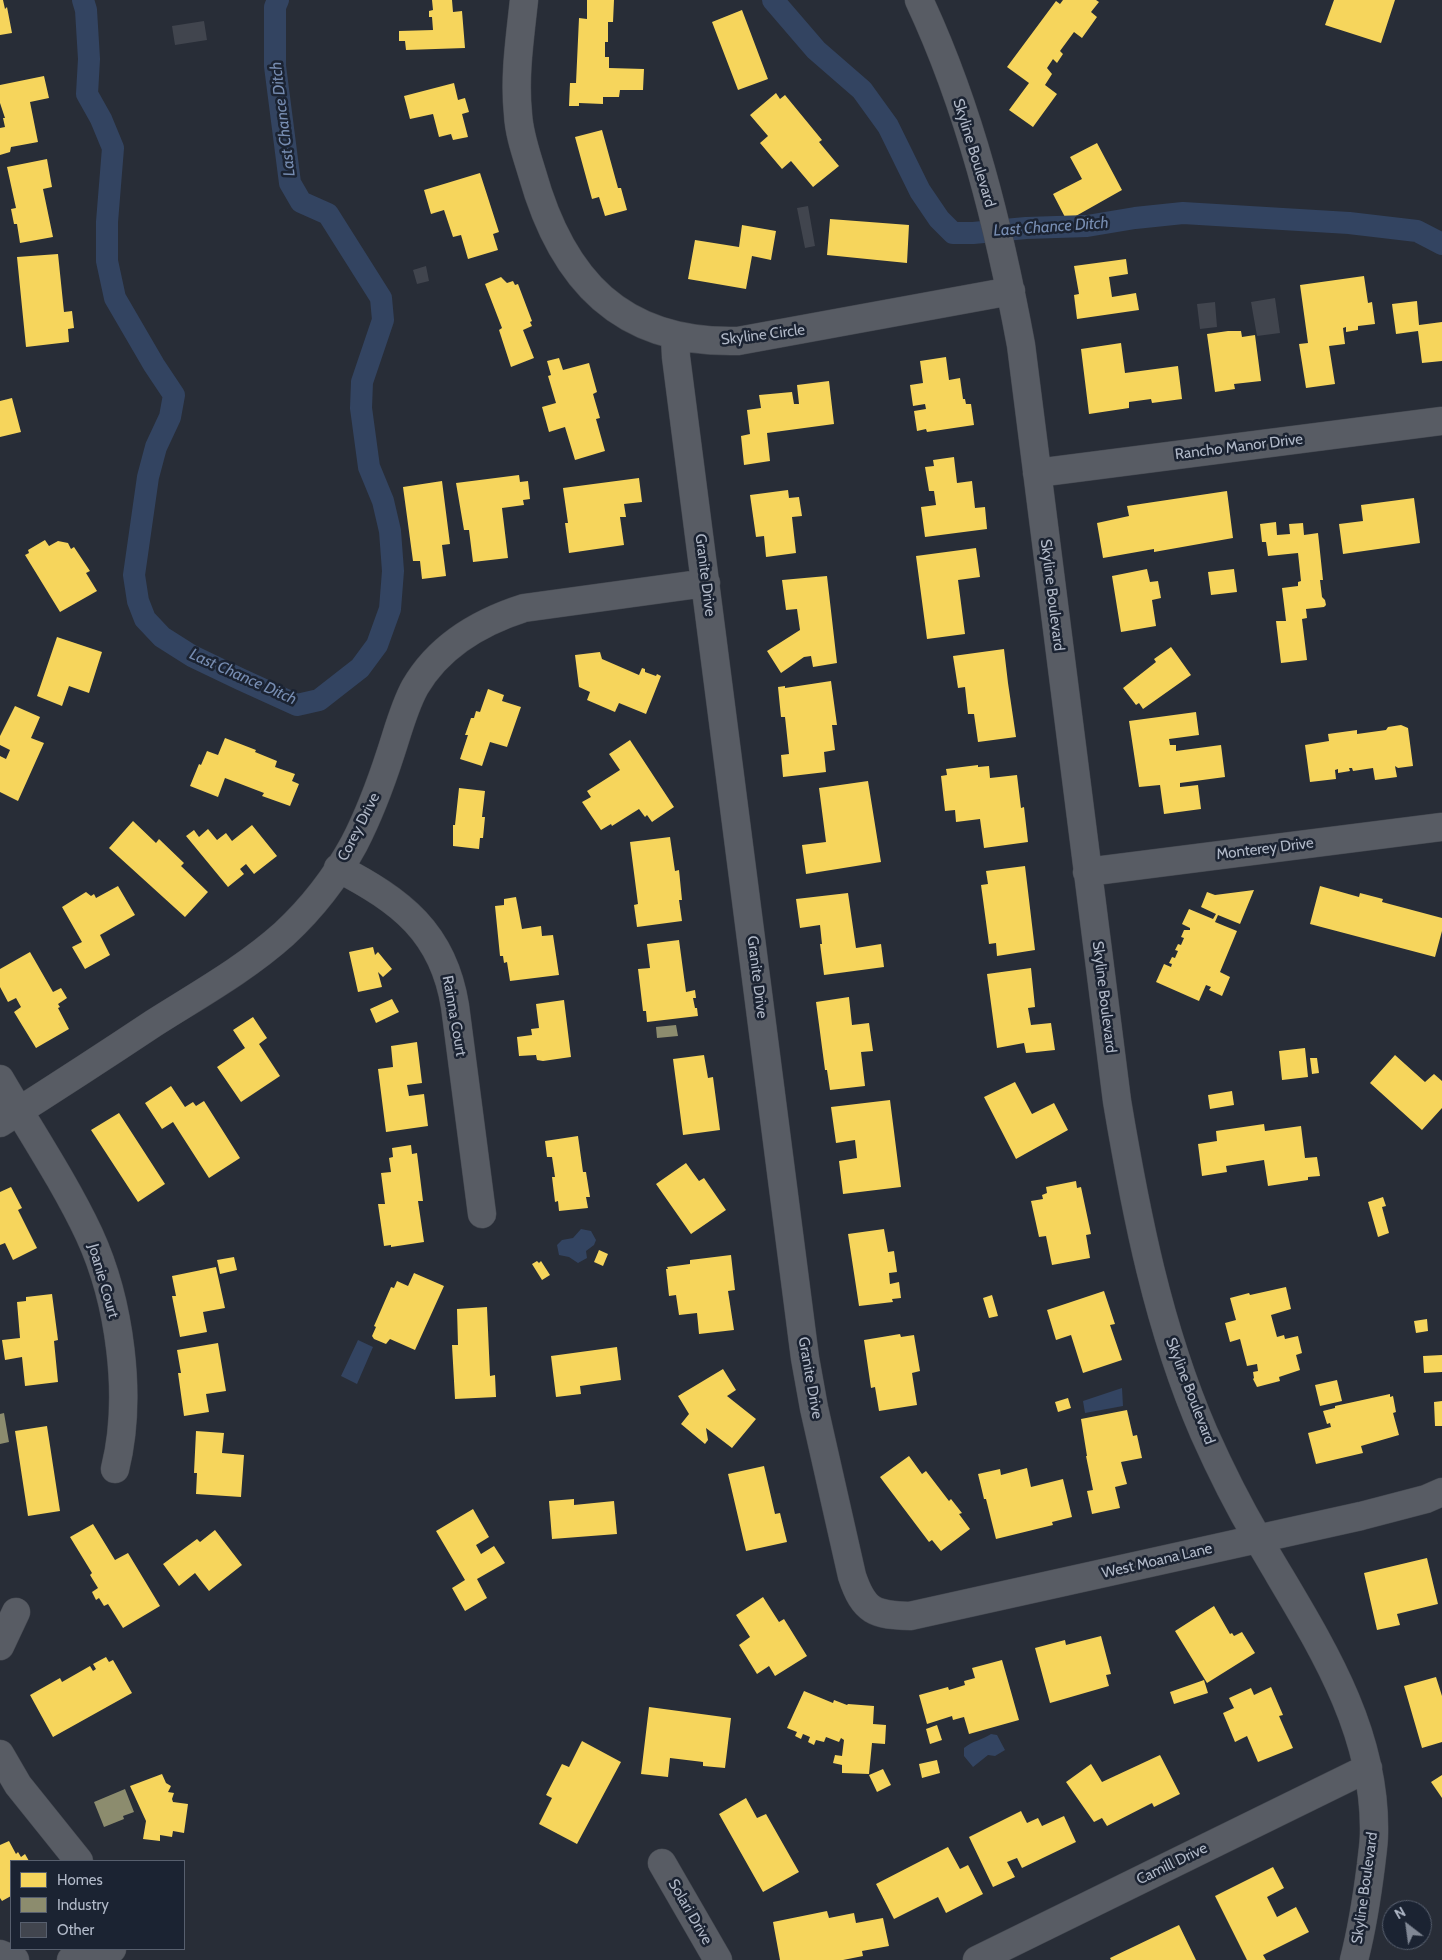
<!DOCTYPE html>
<style>
body{margin:0}
#map{position:relative;width:1442px;height:1960px;overflow:hidden;background:#282d37;font-family:Cabin,sans-serif}
canvas{display:block}
.legend{position:absolute;left:10px;top:1860px;width:175px;height:90px;box-sizing:border-box;background:#1b2332;border:1px solid #575f6e;margin:0;padding:6px 9px;list-style:none;font-size:15px;color:#b1b9c8}
.legend li{display:flex;align-items:center;gap:10px;height:25px}
.legend b{width:25px;border:1px solid #575f6e}
.north{position:absolute;left:1382px;top:1900px;width:50px;height:50px;box-sizing:border-box;background:#1b2332;border:1px solid #575f6e;border-radius:50%;rotate:330deg;font-size:14px;font-weight:700;line-height:20px;text-align:center;color:#b1b9c8}
.north::after{content:'';display:block;margin:auto;width:18px;height:22px;background:#818895;clip-path:polygon(50% 0,100% 100%,50% 72%,0 100%)}
</style>
<div id="map">
<canvas width="1442" height="1960"></canvas>
<ul class="legend">
<li><b style="height:14px;background:#f6d55c"></b>Homes</li>
<li><b style="height:14px;background:#8c8c6e"></b>Industry</li>
<li><b style="height:14px;background:#41454e"></b>Other</li>
</ul>
<div class="north">N</div>
</div>
<script>
const context = document.querySelector('canvas').getContext('2d');
context.lineJoin = 'round';
function fill(path, color) { context.fillStyle = color; context.fill(path, 'evenodd'); }
function strokePath(path, color, width, dash) { context.strokeStyle = color; context.lineWidth = width; context.lineCap = dash ? 'butt' : 'round'; context.setLineDash(dash || []); context.stroke(path); }
function write(font, color, halo, rows, align = 'center') {
  context.font = font + ' Cabin,sans-serif'; context.lineWidth = 5; context.setLineDash([]); context.textBaseline = 'middle'; context.strokeStyle = halo; context.fillStyle = color; for (const [text, x, y, turn = 0] of rows) {
    context.save(); context.translate(x, y); context.rotate((+turn || 0) * Math.PI / 180); context.textAlign = isNaN(turn) ? turn : align; if (halo) context.strokeText(text, 0, 0); context.fillText(text, 0, 0); context.restore();
  }
}
fill(new Path2D(`
 M581 1229 591 1231 596 1240 594 1245 586 1251 587 1258 578 1263 569 1257 559 1255 557 1245 562 1240 573 1238Z
 M358 1340 373 1347 357 1384 341 1376Z
 M1122 1388 1123 1406 1085 1413 1083 1401Z
 M991 1734 997 1735 1005 1750 995 1756 988 1755 973 1767 964 1756V1748C972 1741 982 1740 991 1734Z`), '#334461');
fill(new Path2D(`
 M0 0H3L5 9 7 7 12 33 0 35Z
 M432 0H452L453 12 462 11 465 48 406 50 405 41H399V31L433 30 432 17H429V11L433 10Z
 M587 0H614L613 22H608V42H605V57H609V68L644 69 643 90H620L619 97H603V104L579 103V106H569L570 83H576L579 18 587 19Z
 M1063 0H1096L1099 2 1091 12 1097 17 1082 38 1074 32 1060 51 1063 54 1057 63 1053 59 1047 68 1052 74 1045 85 1057 94 1033 127 1009 110 1029 83 1007 67 1056 1 1060 4Z
 M1334 0H1395L1381 43 1325 25Z
 M742 10 768 79 738 90 712 22Z
 M44 76 49 98 30 102 38 142 11 147 10 152 0 155V128L5 127 3 118H5L0 103V85Z
 M454 83 458 100 465 98 469 112 462 114 468 137 453 140 451 134 439 137 433 114 410 119 404 96Z
 M776 93 780 99 785 95 822 140 819 142 839 166 813 187 791 161 782 169 760 143 768 136 750 115Z
 M602 130 618 188H621L627 210 605 216 599 197 592 199 575 137Z
 M1097 143 1122 190 1067 221 1053 194 1082 179 1070 157Z
 M47 159 52 187 43 189 53 237 20 243 17 224H14L11 209 16 208 7 167Z
 M480 173 499 232 493 234 498 250 468 259 461 235 453 237 444 210 431 214 424 190Z
 M830 219 909 225 907 263 827 255Z
 M742 225 776 231 771 260 752 256 746 289 688 279 695 240 739 247Z
 M58 254 64 312 72 311 74 328 68 329 69 342 26 347 17 257Z
 M1126 259 1128 274 1109 277 1112 297 1136 293 1139 310 1077 319 1074 295 1079 294 1074 266Z
 M1364 276 1368 303 1372 302 1375 324 1358 326V330L1346 332V327L1343 328 1345 344 1329 346 1335 384 1306 388 1299 344 1308 343 1300 285Z
 M501 277 507 283 513 281 515 285 518 284 532 321 530 322 532 326 523 330 534 358 511 367 499 330 502 328 485 284Z
 M1417 301 1419 325 1442 322V361L1422 363 1418 331 1396 334 1392 304Z
 M1228 331H1241L1242 337 1255 335 1261 381 1234 384 1235 389 1215 392 1207 334Z
 M1121 343 1125 373 1178 366 1182 399 1152 403 1151 399 1129 402V408L1089 414 1081 349Z
 M946 357 949 380 960 378 963 399H965L966 404H971L974 425 927 432 926 429 917 431 914 411 926 409 925 404 913 406 910 385 923 383 920 361Z
 M559 358 563 370 589 363 597 392 593 394 600 418 596 419 605 451 575 460 565 427 549 432 542 407 556 403 548 376 551 375 547 361Z
 M829 381 834 424 767 433 770 461 744 465 741 436 750 434 747 410 761 408 759 395 792 392 794 404H799L797 385Z
 M12 398 21 432 0 437V401Z
 M954 457 957 483 972 481 975 508 985 507 987 529 925 537 921 507 936 505 934 491H929L925 467 934 466 933 460Z
 M519 475 520 482 528 481 530 499 523 500 524 505 502 508 508 558 473 562 469 530H464L456 483Z
 M639 478 642 502 624 504 626 517H620L624 545 569 553 565 523H568L563 488Z
 M442 481 450 544 442 545 446 576 422 579 420 561H413L403 487Z
 M788 490 789 498 799 497 802 516 792 517 796 553 766 557 764 536 756 537 750 495Z
 M1227 491 1233 538 1154 552V549L1103 558 1097 523 1129 516 1127 506Z
 M1414 498 1420 543 1343 554 1339 524 1363 521 1361 505Z
 M1276 522 1277 535 1290 534 1289 524 1303 523 1304 535 1318 533 1323 580H1320L1322 597 1325 600 1326 605 1324 607 1306 609 1307 618 1302 619 1307 660 1281 663 1276 621H1286L1282 588 1298 586V582L1301 581 1298 553 1268 556 1266 542H1262L1260 524Z
 M45 540 49 546 58 541 68 543 71 549 74 547 90 571 86 573 97 591 60 612 25 555 29 553 28 550Z
 M976 548 980 577 958 580 965 634 927 639 916 556Z
 M1147 569 1150 582 1158 581 1161 598 1152 600 1156 626 1121 632 1112 576Z
 M1234 569 1237 592 1211 595 1208 572Z
 M827 576 837 663 813 667 811 656 804 657 781 673 767 651 800 630 797 609 786 610 782 580Z
 M57 637 102 652 89 693 69 686 62 706 37 696Z
 M1171 647 1191 675 1143 709 1139 703 1136 705 1123 688 1156 662 1154 659Z
 M1004 649 1008 683 1016 737 978 742 974 714H968L965 687 958 688 953 656Z
 M600 652 602 659 639 675 642 668 645 669V672L656 676 657 674 661 676 646 714 619 703 615 712 587 700 590 692 579 687 575 655Z
 M831 681 837 725H832L835 750 824 752 826 772 783 777 781 755 789 754 785 717H781L778 687 785 686V688Z
 M488 689 504 695 502 701 521 707 507 747 490 742 482 766 460 759 468 735H465L471 718H474L476 711 480 712Z
 M15 706 40 717 31 738 44 743 18 801 0 792V756L6 759 10 750 0 745V736Z
 M1196 712 1199 735 1169 739 1170 745H1176V751L1221 745 1225 777 1180 783V787L1198 785 1201 809 1164 814 1160 785 1139 787 1129 721Z
 M1401 725 1408 728 1413 766 1398 768 1395 766 1397 777 1375 780 1373 768 1353 771 1352 768H1349L1350 771 1338 773V769L1335 770 1336 779 1310 782 1305 745 1329 741 1328 734 1357 730V734L1386 730 1388 727Z
 M225 738 256 750 255 752 277 761 275 767 295 774 292 781 299 784 290 806 262 796 264 793 225 778 218 797 190 786 199 764 201 765 207 751 218 755Z
 M630 740 674 807 652 822 647 815 645 817 639 809 612 826 611 824 601 830 582 802 591 797 587 791 620 770 609 754Z
 M978 765V767L989 766 990 778 1017 775 1021 808 1024 807 1028 842 984 848 980 819 956 822 955 810 945 811 941 776 947 775 946 769Z
 M868 781 881 862 806 874 802 845 826 842 819 788Z
 M459 788 485 791 482 817H485L483 838H480L479 849 453 846V825H455Z
 M133 821 156 843 159 839 184 863 181 866 208 892 185 917 109 848Z
 M252 825 277 856 254 874 246 864 240 869 244 874 228 887 186 836 194 830 199 837 208 829 217 840 226 833 232 841Z
 M670 837 675 871 679 870 682 900H679L682 921 637 927 634 905 638 904 630 842Z
 M1025 866 1035 950 997 956 996 943 989 944 981 885 988 884 986 871Z
 M118 886 135 915 100 935 110 955 85 969 72 947 82 942 62 907 86 892 91 896 94 894 96 898Z
 M1320 886 1359 897 1360 893 1383 899 1382 902 1442 918V931L1435 957 1310 924Z
 M1254 890 1240 924 1218 915 1215 922 1237 931 1220 972 1230 977 1222 996 1209 990 1211 987 1206 985 1199 1001 1156 982 1164 964 1171 967 1172 964 1169 963 1172 957 1175 958 1178 951 1175 950 1178 944 1181 945 1184 938 1181 937 1184 930H1190V928L1182 924 1189 909 1213 919 1216 914 1201 907 1207 892 1215 895Z
 M848 893 856 948 881 944 884 967 824 975 820 944H822L820 925 800 928 796 899Z
 M516 897 522 929 541 926 542 936 553 935 559 975 510 981 507 962 504 963 503 956H500L495 906 504 905V899Z
 M679 940 686 992 695 990 696 998H693L695 1008H697L698 1016 647 1022 646 1011H643L638 969 650 968 647 944Z
 M373 947 375 955 378 952 392 969 383 977 378 972 382 987 358 992 349 952Z
 M30 952 53 992 61 988 67 998 58 1004 60 1007 58 1008 69 1029 36 1048 14 1012 21 1007 16 998 8 1002 0 987V969Z
 M1031 968 1035 1007 1028 1008 1031 1025 1051 1023 1055 1050 1026 1053 1024 1043 997 1048 987 974Z
 M849 997 852 1025 869 1023 873 1051 861 1052 865 1086 830 1090 827 1070H825L816 1002Z
 M392 999 399 1012 376 1023 370 1009Z
 M564 1000 571 1057 543 1061 537 1060 536 1055 519 1056 517 1037 532 1035 531 1029 539 1028 536 1004Z
 M253 1017 267 1038 259 1044 280 1076 241 1102 217 1067 245 1048 233 1030Z
 M417 1042 422 1083 407 1085 409 1096 424 1094 428 1126 386 1132 378 1069 393 1067 391 1046Z
 M1305 1048 1308 1077 1282 1080 1279 1051Z
 M704 1055 708 1078 713 1077 720 1130 683 1135 673 1059Z
 M1395 1055 1425 1082 1434 1074 1442 1081V1108L1422 1130 1370 1083Z
 M1310 1058H1317L1319 1073 1312 1074Z
 M1015 1082 1032 1114 1054 1103 1068 1130 1016 1159 984 1097Z
 M171 1086 185 1107 193 1102 196 1106 204 1101 240 1158 209 1178 173 1122 162 1129 145 1103Z
 M1232 1091 1234 1105 1210 1109 1208 1095Z
 M890 1100 901 1187 843 1194 839 1161 857 1158 855 1140 836 1143 831 1107Z
 M119 1113 165 1184 138 1202 91 1130Z
 M1264 1124 1265 1131 1301 1126 1305 1158 1317 1157 1320 1176 1308 1177V1180L1268 1186 1264 1160 1226 1166 1227 1172 1202 1176 1198 1144 1217 1141 1216 1131Z
 M578 1136 583 1172H586L590 1197H586L588 1208 559 1211 558 1201 555 1202 552 1177H555L552 1157H547L545 1141Z
 M411 1145 412 1154 417 1153 423 1201H418L424 1242 391 1247V1245L384 1246 378 1204H385L381 1173 391 1172 389 1158 393 1157 392 1148Z
 M686 1163 699 1181 704 1178 726 1210 691 1234 656 1184Z
 M1076 1181 1077 1188 1081 1187 1091 1234 1086 1235 1090 1258 1052 1265 1046 1236 1039 1237 1031 1201 1043 1199 1042 1195 1047 1193 1046 1187Z
 M11 1187 22 1208 18 1210 37 1248 13 1260 5 1243 0 1245V1192Z
 M1383 1197 1386 1206 1382 1207 1389 1233 1378 1237 1368 1202Z
 M884 1229 888 1252 894 1251 897 1272 889 1273 890 1284 899 1282 901 1298 892 1299 893 1302 859 1306 848 1234Z
 M599 1250 608 1254 603 1266 594 1262Z
 M731 1255 735 1290 728 1291 734 1330 699 1334 697 1313 679 1315 676 1295 669 1296 666 1269H668L667 1267 690 1264V1260Z
 M234 1257 237 1270 220 1274 217 1260Z
 M537 1261 539 1263 541 1261 550 1275 542 1280 532 1264Z
 M216 1267 225 1308 203 1312 207 1332 180 1337 172 1296H176L172 1276Z
 M414 1273 444 1286 415 1350 390 1339 386 1344 374 1339 372 1336 376 1327 374 1326 391 1287 394 1288 397 1281 408 1286Z
 M1286 1287 1291 1309 1271 1315 1277 1337 1284 1335 1285 1339 1298 1336 1302 1353 1296 1355 1300 1370 1279 1377 1280 1381 1257 1387 1253 1379 1254 1378 1253 1372 1258 1371 1257 1364 1247 1366 1240 1339 1230 1342 1225 1323 1236 1320 1230 1298 1249 1293 1250 1295Z
 M1104 1291 1115 1324 1110 1325 1122 1360 1083 1373 1071 1335 1056 1340 1047 1310Z
 M52 1294 58 1340 54 1341 58 1382 25 1386 22 1357 5 1360 2 1340 20 1338 17 1302 26 1301V1297Z
 M992 1295 998 1316 989 1318 983 1298Z
 M487 1307 490 1376 495 1375 496 1397 455 1399 452 1345H458L457 1309Z
 M1427 1319 1428 1331 1416 1333 1414 1321Z
 M900 1334 901 1337 914 1335 920 1371 912 1373 917 1405 879 1411 875 1387 871 1388 864 1340Z
 M218 1343 226 1391 206 1394 209 1412 184 1416 178 1373H181L177 1350Z
 M617 1347 621 1380 580 1386 581 1394 556 1397 551 1356Z
 M1442 1355V1372L1424 1373 1423 1356Z
 M723 1369 736 1390 727 1396 756 1419 732 1448 706 1428 708 1440 705 1444 681 1424 689 1414 678 1396Z
 M1337 1380 1342 1401 1320 1406 1315 1385Z
 M1390 1394V1397L1393 1396 1396 1412 1393 1413 1399 1435 1361 1446 1363 1453 1316 1464 1308 1433 1331 1427 1330 1423 1327 1424 1323 1411 1335 1408V1406Z
 M1068 1398 1071 1408 1058 1412 1055 1402Z
 M1442 1401V1426H1435L1434 1402Z
 M1127 1410 1133 1436 1137 1435 1142 1458 1121 1462 1127 1484 1115 1487 1120 1508 1092 1514 1087 1491 1093 1490 1086 1456H1087L1081 1419Z
 M47 1426 60 1511 28 1516 15 1431Z
 M196 1431 224 1433 222 1453 244 1455 241 1497 196 1494 197 1473H194Z
 M909 1456 922 1474 926 1471 949 1501 951 1499 962 1513 959 1514 970 1529 941 1551 932 1540 929 1542 880 1477Z
 M764 1466 775 1514 780 1513 787 1542 746 1551 728 1474Z
 M1027 1468 1031 1487 1063 1479 1072 1517 1052 1522 1053 1525 996 1539 986 1499H984L978 1474 1000 1469 1001 1475Z
 M574 1499V1505L614 1501 617 1534 552 1539 549 1501Z
 M473 1509 489 1537 476 1545 481 1554 494 1546 505 1563 477 1579 487 1598 465 1611 452 1588 465 1580 436 1531Z
 M93 1524 115 1560 128 1553 160 1606 123 1628 108 1604 104 1606 99 1598 96 1600 92 1592 98 1588 90 1575 92 1573 70 1537Z
 M215 1530 242 1565 209 1591 195 1573 179 1586 163 1564 197 1539 200 1542Z
 M1427 1558 1438 1604 1397 1614 1400 1625 1377 1630 1364 1573Z
 M763 1597 779 1622 784 1619 807 1656 775 1676 769 1666 757 1674 739 1645 750 1637 736 1615Z
 M1214 1606 1230 1634 1232 1633 1234 1636 1242 1632 1255 1653 1207 1683 1175 1631Z
 M1101 1636 1111 1674 1106 1675 1109 1686 1050 1703 1035 1648 1065 1640 1066 1645Z
 M106 1657 109 1662 113 1660 132 1693 53 1737 30 1695 60 1678 62 1682 90 1666 93 1671 96 1669 93 1664Z
 M1002 1660 1019 1720 969 1734 964 1717 953 1720 952 1716 927 1724 919 1695 948 1687 949 1690 965 1685 964 1681 975 1678 972 1668Z
 M1436 1677 1442 1696V1742L1422 1748 1404 1686Z
 M1204 1680 1208 1693 1174 1704 1170 1692Z
 M1271 1687 1283 1715 1279 1716 1293 1748 1258 1762 1247 1736 1235 1742 1223 1713 1234 1708 1229 1698 1251 1688 1254 1695Z
 M804 1691 833 1703 834 1700 847 1705 848 1704 874 1706 873 1724 886 1725 885 1744 872 1743 869 1774 842 1773V1765L833 1763 835 1755 842 1756 844 1740 841 1738 839 1742 826 1737 824 1742 816 1740 814 1745 808 1742 810 1737 803 1734 801 1739 795 1736 797 1732 787 1728Z
 M649 1707 731 1718 725 1768 703 1766V1762L670 1758 668 1777 641 1774Z
 M937 1725 942 1740 930 1744 926 1729Z
 M582 1741 621 1762 577 1844 539 1824 552 1798 546 1795 562 1764 569 1767Z
 M1160 1755 1180 1794 1154 1807 1152 1803 1107 1826 1102 1818 1094 1822 1066 1782 1091 1764 1102 1782Z
 M937 1760 940 1773 922 1778 919 1764Z
 M883 1769 891 1785 877 1792 869 1775Z
 M162 1774 166 1783 171 1786 168 1792 174 1793 172 1799 173 1802 188 1804 184 1833 173 1831 172 1837 160 1835V1841L143 1839 146 1821 130 1786Z
 M1442 1775V1798L1431 1782Z
 M746 1798 757 1818 766 1814 799 1872 763 1892 719 1814Z
 M1021 1811 1027 1823 1038 1818 1042 1826 1064 1816 1076 1842 1022 1868 1017 1858 1007 1862 1015 1877 993 1887 969 1837Z
 M9 1841 16 1854 18 1852 21 1857 25 1854 29 1861H11V1896L2 1901 0 1898V1845Z
 M948 1847 960 1869 968 1865 983 1894 946 1913 938 1897 894 1919 876 1884Z
 M1273 1867 1284 1888 1267 1897 1277 1917 1296 1907 1309 1932 1263 1955 1266 1960H1247L1215 1896Z
 M827 1911 829 1918 854 1913 856 1923 883 1918 889 1946 862 1951 863 1956 843 1960H780L773 1922Z
 M1179 1925 1196 1960H1111L1110 1958Z`), '#f6d55c');
fill(new Path2D(`
 M676 1025 678 1036 657 1038 656 1027Z
 M4 1413 9 1442 0 1444V1414Z
 M125 1789 134 1812 123 1816 124 1819 104 1827 94 1802Z`), '#8c8c6e');
strokePath(new Path2D(`
 M83 0 86 10 89 59 87 94 101 119 113 148 107 222V261L115 298 154 365 174 395 170 417 156 447 148 477 134 575 138 601 145 619 162 637 192 656 240 679 297 705 319 700 360 668 377 645 390 609 393 571 390 531 383 501 369 467 361 408 362 382 383 320 381 298 328 214 301 202 290 183 275 66V7L278 0
 M773 0 816 50 862 90 888 126 920 191 939 219 953 233H973L1026 228 1087 226 1135 218 1183 213 1349 223 1417 231 1442 244`), '#334461', 22);
fill(new Path2D(`
 M204 21 207 40 175 45 172 26Z
 M808 206 815 246 805 248 797 208Z
 M426 266 429 281 417 284 413 270Z
 M1275 298 1280 333 1257 336 1251 302Z
 M1215 302 1217 327 1200 329 1197 304Z`), '#41454e');
const minor = new Path2D(`
 M524 0C520 38 514 76 518 114 519 134 526 153 532 173 562 280 621 344 738 341L1011 291
 M919 0C970 109 999 227 1021 345L1117 1101C1136 1214 1158 1327 1204 1433 1220 1469 1238 1505 1258 1539 1311 1631 1376 1722 1374 1833 1374 1844 1372 1855 1371 1865 1367 1897 1362 1929 1354 1960
 M675 336 676 357 805 1358 814 1408 852 1576C864 1612 875 1615 910 1616L1361 1516 1426 1499 1442 1492
 M1037 473 1442 421
 M338 868C401 901 443 932 455 1006L482 1214
 M1087 872 1442 827
 M0 1079C29 1129 64 1181 89 1234 120 1301 133 1397 115 1469
 M0 1123C52 1090 103 1057 154 1023 198 995 245 969 284 934 311 909 336 877 354 844 369 815 381 783 391 752 398 731 404 707 415 687 439 646 480 622 524 608L706 583
 M0 1646 16 1612
 M0 1754 18 1785 79 1861
 M662 1863 718 1960
 M0 1954 15 1960
 M71 1960 112 1949
 M977 1960 1368 1768`);
strokePath(minor, '#444850', 29);
strokePath(minor, '#585c64', 28);
write('15px', '#b1b9c8', '#1b2332', [
 ["Skyline Boulevard",974,153,73],
 ["Skyline Circle",763,335,-7],
 ["Rancho Manor Drive",1239,447,-7],
 ["Granite Drive",705,575,83],
 ["Skyline Boulevard",1052,595,83],
 ["Corey Drive",359,827,-63],
 ["Monterey Drive",1265,849,-7],
 ["Granite Drive",757,977,83],
 ["Skyline Boulevard",1104,997,83],
 ["Rainna Court",454,1016,80],
 ["Joanie Court",103,1281,74],
 ["Granite Drive",810,1378,80],
 ["Skyline Boulevard",1190,1391,69],
 ["West Moana Lane",1157,1561,-13],
 ["Camill Drive",1172,1864,-26],
 ["Skyline Boulevard",1365,1888,-82],
 ["Solari Drive",690,1912,60]
]);
write('italic 16px', '#778db2', '#1b2332', [
 ["Last Chance Ditch",283,119,-97],
 ["Last Chance Ditch",1051,227,-4],
 ["Last Chance Ditch",243,677,24]
]);
</script>
